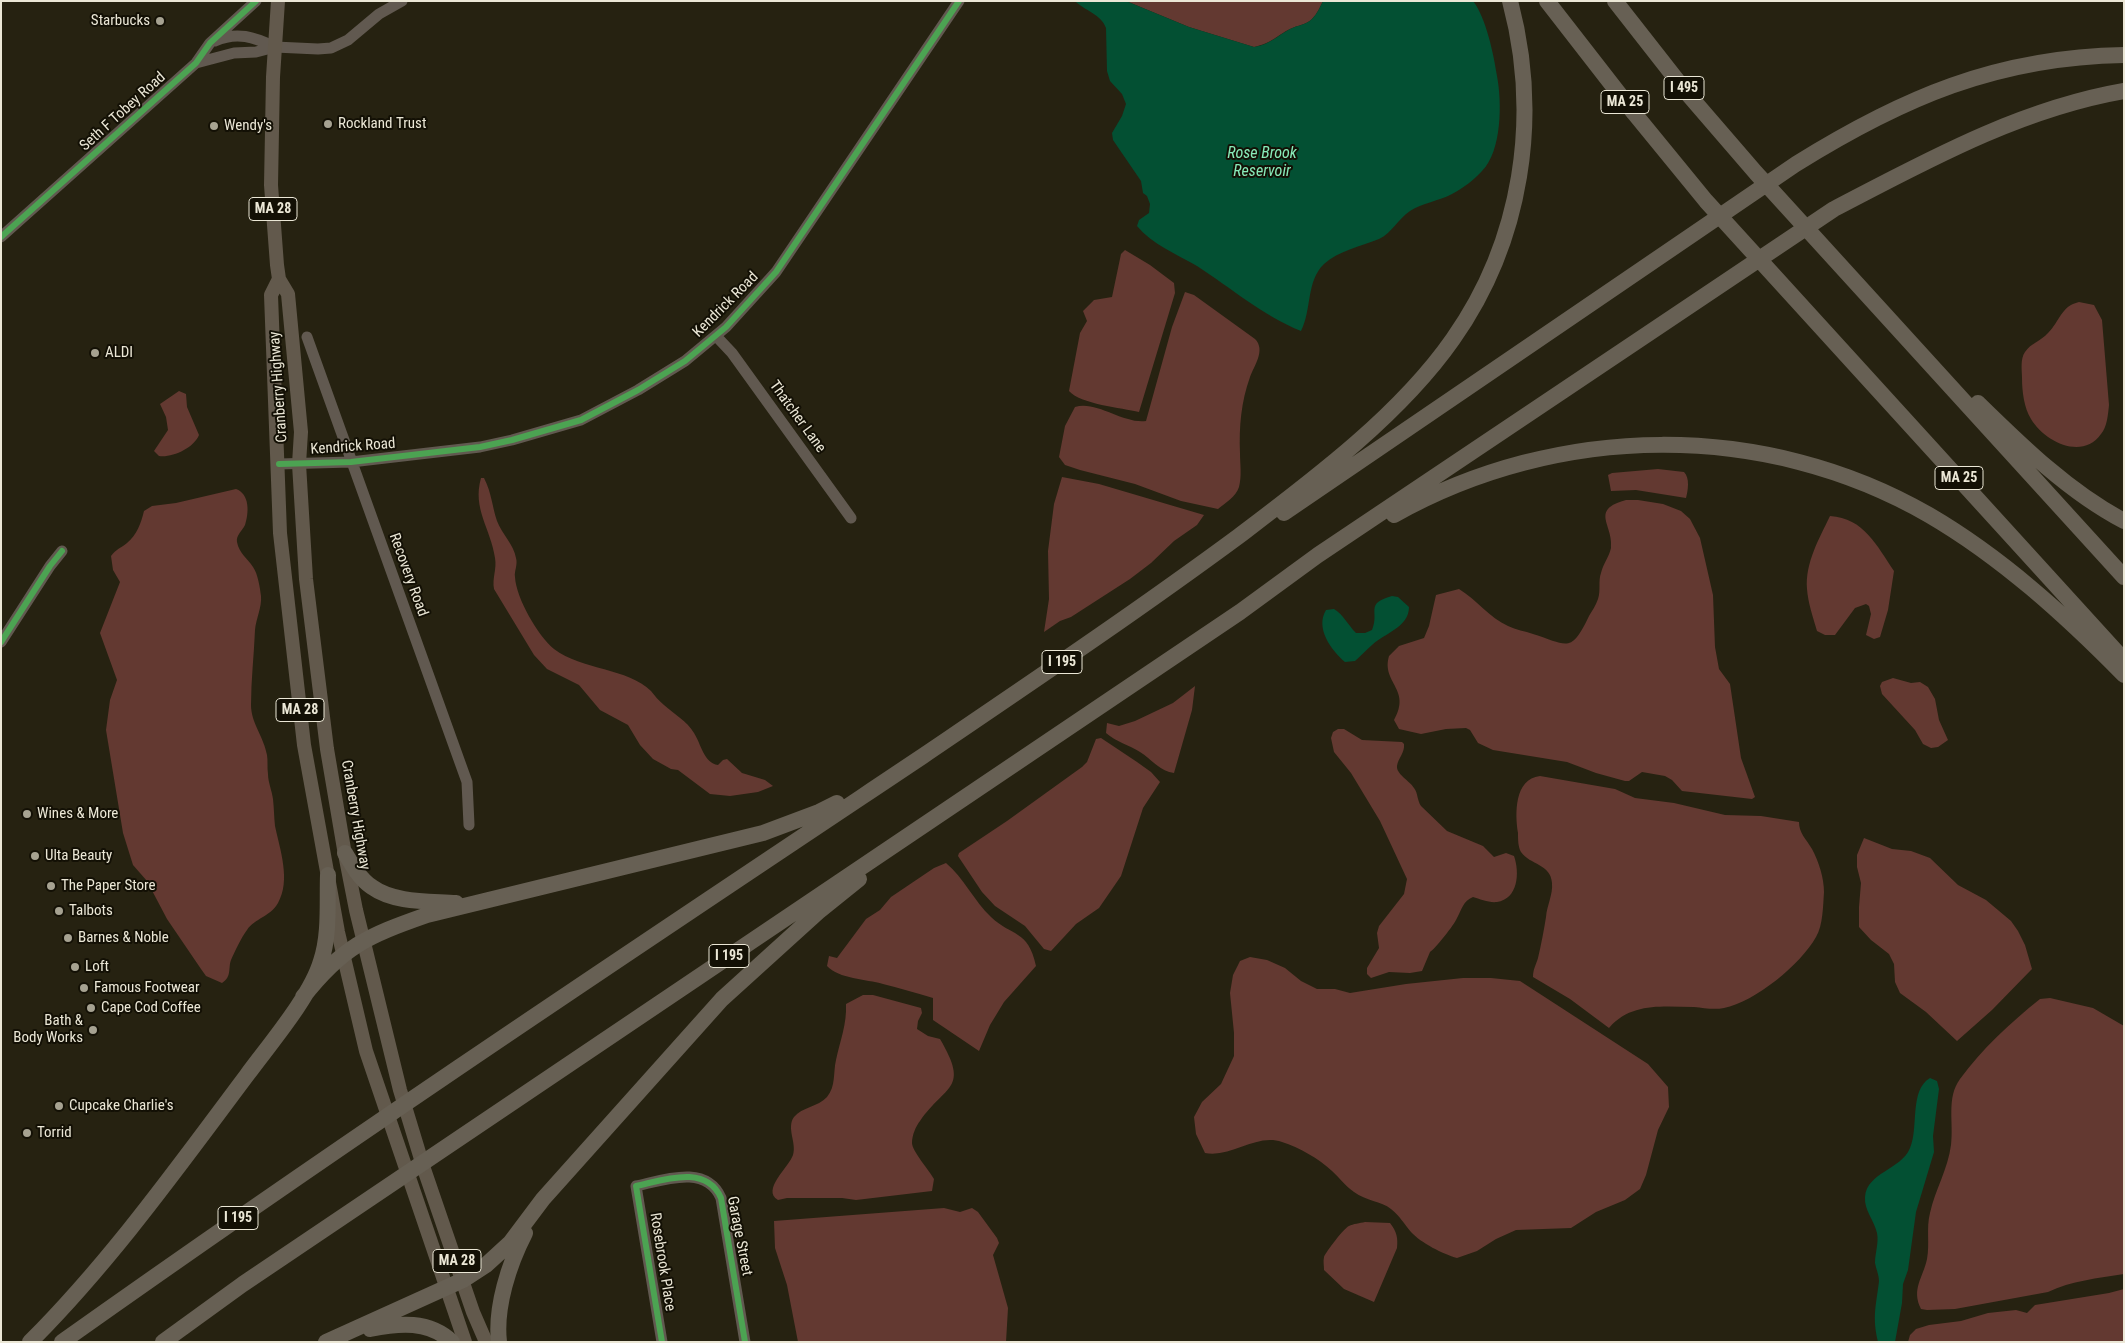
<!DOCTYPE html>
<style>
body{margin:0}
#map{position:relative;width:2125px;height:1343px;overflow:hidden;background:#262211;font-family:"Roboto Condensed",sans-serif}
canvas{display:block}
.frame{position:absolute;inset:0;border:2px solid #ebe7d6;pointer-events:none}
</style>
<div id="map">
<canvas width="2125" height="1343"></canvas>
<div class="frame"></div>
</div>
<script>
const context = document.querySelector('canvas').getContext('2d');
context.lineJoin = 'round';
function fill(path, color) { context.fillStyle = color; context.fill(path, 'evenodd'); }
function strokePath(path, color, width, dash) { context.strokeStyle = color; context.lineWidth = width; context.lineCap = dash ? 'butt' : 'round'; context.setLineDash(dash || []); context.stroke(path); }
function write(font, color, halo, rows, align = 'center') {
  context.font = font + ' "Roboto Condensed",sans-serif'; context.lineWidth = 4; context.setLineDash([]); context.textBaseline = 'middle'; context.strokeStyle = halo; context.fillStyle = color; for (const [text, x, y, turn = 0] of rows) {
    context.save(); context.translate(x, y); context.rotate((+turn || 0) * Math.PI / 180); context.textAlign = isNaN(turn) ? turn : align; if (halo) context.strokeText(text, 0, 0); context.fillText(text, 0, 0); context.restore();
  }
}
fill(new Path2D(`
 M1126 1H1323C1320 7 1317 14 1312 19 1306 25 1298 25 1290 29 1276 36 1272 43 1254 47L1189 27Z
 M1125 250 1150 265 1174 283 1175 293 1139 412C1122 408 1080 404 1069 391L1080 333 1087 321 1083 311 1094 300 1112 297 1121 254Z
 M1185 292 1194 295 1255 339C1266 350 1254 366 1250 377 1241 402 1239 427 1240 453 1240 464 1242 476 1239 487 1236 497 1225 503 1218 509L1181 501 1135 484 1080 470 1065 465 1059 457 1065 426 1075 407C1096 400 1123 424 1146 421L1172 327Z
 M2079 302 2094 305 2102 320 2109 405C2108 415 2107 427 2101 434 2082 461 2044 441 2031 419 2024 408 2022 391 2022 378 2022 370 2020 359 2025 352 2031 343 2041 341 2048 333 2060 321 2061 306 2079 302Z
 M179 391 186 394 187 407 199 435C194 448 172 458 159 456L154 451 168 430 166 417 160 404Z
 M1658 469 1684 472C1690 478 1688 490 1686 498L1636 490 1611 491 1608 475 1612 473Z
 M1062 477 1099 484 1204 515 1197 525 1174 541 1151 563 1130 579 1071 617 1060 621 1044 632 1049 599 1048 551 1054 504Z
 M481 478H484C492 494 492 506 497 521 502 534 514 545 516 558 518 565 514 571 515 577 516 598 538 636 554 649 582 670 628 668 651 691 655 696 659 701 664 705 674 714 687 721 694 733 701 744 704 763 718 765L723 760 727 759 742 773 765 780 773 786 758 792 730 796 710 794 678 770 671 769 653 759 640 745 628 725 600 710 579 685 547 669 534 655 494 589C492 578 497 569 495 558 491 529 472 509 481 478Z
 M236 489C250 494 249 513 245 525 242 531 236 535 237 542 239 553 248 559 253 567 258 574 260 588 261 596 262 607 256 619 255 630 254 655 251 680 251 705 251 723 264 737 267 755 268 761 267 767 268 774 268 782 272 791 273 799 274 808 274 817 275 826 280 850 291 880 278 903 270 917 255 918 247 930 241 938 235 951 231 960 228 968 232 977 222 983L206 976 201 969 167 919 147 881 133 865 123 833 106 730 110 700 117 680 100 633 120 582 113 570 111 556C116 549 121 548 127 543 137 535 141 523 144 511L152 506 176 503Z
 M1626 500H1638L1663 504 1681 511 1690 519 1700 538 1713 595 1715 647 1719 669 1730 684 1741 758 1755 797 1752 799 1682 791 1672 780 1665 776 1642 772 1629 781H1625L1596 773 1567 762 1493 750 1478 743 1470 730 1466 728 1446 729 1421 734 1399 729 1394 720C1412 689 1381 683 1389 656L1399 646 1424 638 1429 626 1436 595 1459 589C1477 600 1490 618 1508 626 1516 630 1525 631 1533 634 1568 645 1571 654 1589 616 1592 611 1596 605 1598 599 1601 590 1598 581 1601 573 1603 564 1609 557 1611 548 1614 525 1589 510 1626 500Z
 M1830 516C1864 518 1877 546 1894 571L1888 610 1880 637 1874 639 1866 635 1871 614 1869 606 1866 604 1855 608 1835 635H1825L1817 631C1813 617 1808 603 1807 589 1805 563 1819 539 1830 516Z
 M1893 678 1911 683 1920 682 1928 687 1935 699 1939 720 1948 740 1938 747 1931 748 1923 744 1915 730 1882 694 1880 686 1882 682Z
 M1195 686 1192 710 1174 773C1161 772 1151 759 1140 752 1129 745 1116 742 1106 733L1107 723 1119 726 1135 721 1173 703Z
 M1338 729H1344L1362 740 1402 742 1404 744C1405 753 1398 758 1397 766 1396 774 1410 781 1414 788 1418 793 1417 800 1421 806L1447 831 1483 846 1494 857 1506 853 1514 856C1520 873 1518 899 1497 902 1489 903 1480 899 1473 897 1463 901 1462 909 1457 918 1455 924 1434 950 1430 952L1422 971 1410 973 1389 972 1371 978 1367 974V968L1379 948 1377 933 1379 926 1404 894 1407 879 1380 821 1351 773 1334 752 1331 738 1333 732Z
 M1101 738 1137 762 1151 772 1160 782 1143 808 1121 876 1099 908 1076 924 1051 951 1044 949 1025 926 995 906 982 892 958 856 959 853 1007 821 1082 767 1087 762 1096 739Z
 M1540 776 1615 789 1635 798 1674 803 1725 815 1761 816 1799 822C1799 833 1806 839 1812 849 1819 862 1824 878 1824 892 1823 906 1823 925 1816 937 1801 964 1755 1002 1724 1008 1714 1010 1704 1008 1694 1007 1662 1007 1632 1002 1609 1028L1570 999 1533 977C1533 969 1536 965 1538 958 1541 945 1544 930 1546 917 1547 905 1553 895 1552 883 1551 864 1530 865 1521 852 1518 847 1518 839 1518 833 1515 814 1514 779 1540 776Z
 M1864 838 1892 849 1911 851 1930 858 1958 885 1986 900 2011 921 2018 931 2025 945 2032 969 1992 1010 1957 1041 1926 1012 1900 993 1895 982 1894 964 1889 954 1871 940 1859 927V907L1861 883 1857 867V855Z
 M946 863C964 878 974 901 991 917 1012 937 1028 929 1036 966L1004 1002 990 1025 979 1051 933 1020V998C916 993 900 988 883 984 866 979 839 979 827 966L829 956 837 958 866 919 880 910 891 897 934 868Z
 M1250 957 1267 960 1285 968 1301 981 1317 989H1335L1350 993 1406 984 1463 978H1491L1520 981 1648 1064 1668 1087 1669 1107 1658 1130 1646 1175 1640 1189 1625 1200 1596 1212 1571 1228 1516 1230 1496 1239 1477 1251 1457 1258C1443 1254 1421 1243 1411 1232 1404 1224 1400 1216 1391 1209 1381 1201 1366 1201 1354 1192 1345 1186 1339 1177 1332 1171 1319 1159 1299 1147 1282 1142 1256 1133 1232 1158 1205 1153L1196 1134 1194 1117 1202 1102 1221 1084 1234 1056V1033L1230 993 1233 975 1240 961Z
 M863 995H873L921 1008 922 1013 918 1021 917 1029 928 1036 940 1039C970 1090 946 1084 920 1121 916 1126 912 1135 912 1143 912 1151 929 1170 934 1179L932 1191 856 1200 842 1198H787L778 1200C761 1190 789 1167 793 1155 797 1143 786 1128 794 1117 802 1107 818 1107 827 1097 836 1086 833 1073 836 1060 840 1041 847 1024 846 1004Z
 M2050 998 2093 1008 2124 1026V1274C2098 1278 2071 1281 2048 1292L1955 1309 1927 1310 1921 1309C1911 1289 1923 1278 1927 1259 1930 1244 1926 1228 1930 1213 1935 1190 1948 1169 1951 1145 1954 1123 1946 1098 1960 1079 1982 1049 2010 1023 2040 999Z
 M944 1208 960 1212 972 1208 978 1212 997 1238 999 1243 993 1255 1008 1308 1006 1342H798L787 1285 775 1248 774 1221Z
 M1365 1222 1390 1223C1397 1232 1398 1238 1397 1248L1374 1302 1344 1289 1324 1270C1324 1266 1323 1261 1324 1257 1326 1252 1344 1228 1349 1226 1353 1224 1360 1223 1365 1222Z
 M2124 1289V1342H1908L1910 1335 1916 1329 1929 1325 1961 1321 1988 1313 2016 1310 2027 1313 2035 1305 2109 1293Z`), '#633931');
fill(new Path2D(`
 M1075 1H1126L1189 27 1254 47C1271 44 1277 36 1290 29 1298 25 1306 25 1312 19 1317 14 1320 7 1323 1H1473C1486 17 1494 56 1497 76 1502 102 1502 151 1482 171 1474 180 1463 188 1452 194 1439 201 1422 203 1410 211 1398 219 1392 233 1379 239 1362 246 1338 251 1324 264 1306 281 1312 310 1301 331 1262 315 1231 288 1197 266 1176 254 1152 244 1137 226L1139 220 1149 213 1150 204 1147 196 1143 193 1141 181 1113 140 1112 133 1122 116 1126 104 1122 94 1110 81 1107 71 1106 28C1102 15 1084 10 1075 1Z
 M1392 596 1398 597 1409 607C1409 627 1385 633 1372 645 1366 650 1361 656 1355 661L1345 662C1331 650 1315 628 1326 610L1334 609C1343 614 1348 625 1356 633H1365L1372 630C1380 611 1364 604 1392 596Z
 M1930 1078 1937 1081 1939 1089 1933 1136 1934 1152 1916 1212 1908 1270 1903 1284 1902 1303 1895 1342H1878C1872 1316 1876 1307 1879 1281 1879 1275 1876 1269 1875 1263 1875 1253 1879 1243 1877 1233 1874 1220 1864 1210 1865 1197 1867 1172 1901 1170 1910 1148 1919 1128 1909 1090 1930 1078Z`), '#035033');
strokePath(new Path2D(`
 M215 41C237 31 254 37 275 47
 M196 63 234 53 256 52 275 47 318 49 331 48 348 40 379 14 402 1
 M1 237 196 63 210 43 256 1
 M716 336 732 353 851 518
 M307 337 467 782 469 825
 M279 464 351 462 480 447 512 440 581 420 638 390 685 361 726 327 776 272 959 1
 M1 642 50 566 62 551
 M662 1342 636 1186C664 1180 706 1164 721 1198L745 1342`), '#615950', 11);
strokePath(new Path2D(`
 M278 1 273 77 271 185 277 265 279 279 288 294 301 432 299 464 306 579 327 749 344 849 356 910 400 1090 424 1169 473 1312 486 1342
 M279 279 271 295 280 533 304 745 338 932 366 1051 465 1342`), '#62594c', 14);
strokePath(new Path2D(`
 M1547 1 1634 113 1706 201 2124 660
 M1615 1 1687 93 1756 173 2124 577
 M1978 403C2023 447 2069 492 2124 521
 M1284 513 1796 164C1902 98 1997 57 2124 55
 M1394 515C1558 423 1764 420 1929 515 2001 557 2065 615 2124 675
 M345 853C352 865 360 879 372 887 394 903 429 901 456 903
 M303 997C342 947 367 936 427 915L763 833 819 812 837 803
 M370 1329C399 1323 429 1320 452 1342
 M30 1342C111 1261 178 1167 247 1075 269 1045 311 996 321 961 330 934 327 903 328 875
 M62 1342C345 1141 634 949 923 756 1029 684 1136 612 1239 536 1313 480 1400 415 1453 339 1522 241 1541 117 1510 1
 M163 1342 243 1284 1240 612 1318 555 1834 209C1926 161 2020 109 2124 91
 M326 1342 463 1280 486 1265 510 1243 543 1199 722 999 818 912 859 879
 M499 1342C495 1307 509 1264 525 1233`), '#676054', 16);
strokePath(new Path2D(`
 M1 237 196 63 210 43 256 1
 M279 464 351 462 480 447 512 440 581 420 638 390 685 361 726 327 776 272 959 1
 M1 642 50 566 62 551
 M662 1342 636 1186C664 1180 706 1164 721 1198L745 1342`), '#4ca352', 6);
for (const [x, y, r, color] of [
 [160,21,5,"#a6a291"],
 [328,124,5,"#a6a291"],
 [214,126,5,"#a6a291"],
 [95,353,5,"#a6a291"],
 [27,814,5,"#a6a291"],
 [35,856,5,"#a6a291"],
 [51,886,5,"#a6a291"],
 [59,911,5,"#a6a291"],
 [68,938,5,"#a6a291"],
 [75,967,5,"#a6a291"],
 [84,988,5,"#a6a291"],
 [91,1008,5,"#a6a291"],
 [93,1030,5,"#a6a291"],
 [59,1106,5,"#a6a291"],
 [27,1133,5,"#a6a291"]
]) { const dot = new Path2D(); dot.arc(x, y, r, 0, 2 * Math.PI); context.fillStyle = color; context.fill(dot); strokePath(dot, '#131005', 2); }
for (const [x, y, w] of [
 [1684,88,40],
 [1625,102,48],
 [273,209,48],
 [1959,478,48],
 [1062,662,40],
 [300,710,48],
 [729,956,40],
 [238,1218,40],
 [457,1261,48]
]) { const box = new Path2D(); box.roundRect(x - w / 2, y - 11.5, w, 23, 4); context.fillStyle = '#131005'; context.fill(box); strokePath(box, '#ebe7d6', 1); }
write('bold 14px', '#ebe7d6', null, [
 ["I 495",1684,88],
 ["MA 25",1625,102],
 ["MA 28",273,209],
 ["MA 25",1959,478],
 ["I 195",1062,662],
 ["MA 28",300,710],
 ["I 195",729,956],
 ["I 195",238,1218],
 ["MA 28",457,1261]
]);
write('15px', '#ebe7d6', '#131005', [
 ["Starbucks",150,21,"right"],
 ["Rockland Trust",338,124],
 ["Wendy's",224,126],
 ["ALDI",105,353],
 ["Wines & More",37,814],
 ["Ulta Beauty",45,856],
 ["The Paper Store",61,886],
 ["Talbots",69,911],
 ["Barnes & Noble",78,938],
 ["Loft",85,967],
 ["Famous Footwear",94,988],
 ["Cape Cod Coffee",101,1008],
 ["Bath &",83,1021,"right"],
 ["Body Works",83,1038,"right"],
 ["Cupcake Charlie's",69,1106],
 ["Torrid",37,1133]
], 'left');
write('15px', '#ebe7d6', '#131005', [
 ["Seth F Tobey Road",123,112,-42],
 ["Kendrick Road",726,305,-45],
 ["Cranberry Highway",279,387,-94],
 ["Thatcher Lane",797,417,54],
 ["Kendrick Road",353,447,-4],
 ["Recovery Road",408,575,70],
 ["Cranberry Highway",355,815,80],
 ["Garage Street",739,1236,79],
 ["Rosebrook Place",662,1262,81]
]);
write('italic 16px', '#88ebb9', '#131005', [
 ["Rose Brook",1262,154],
 ["Reservoir",1262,172]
]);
</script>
